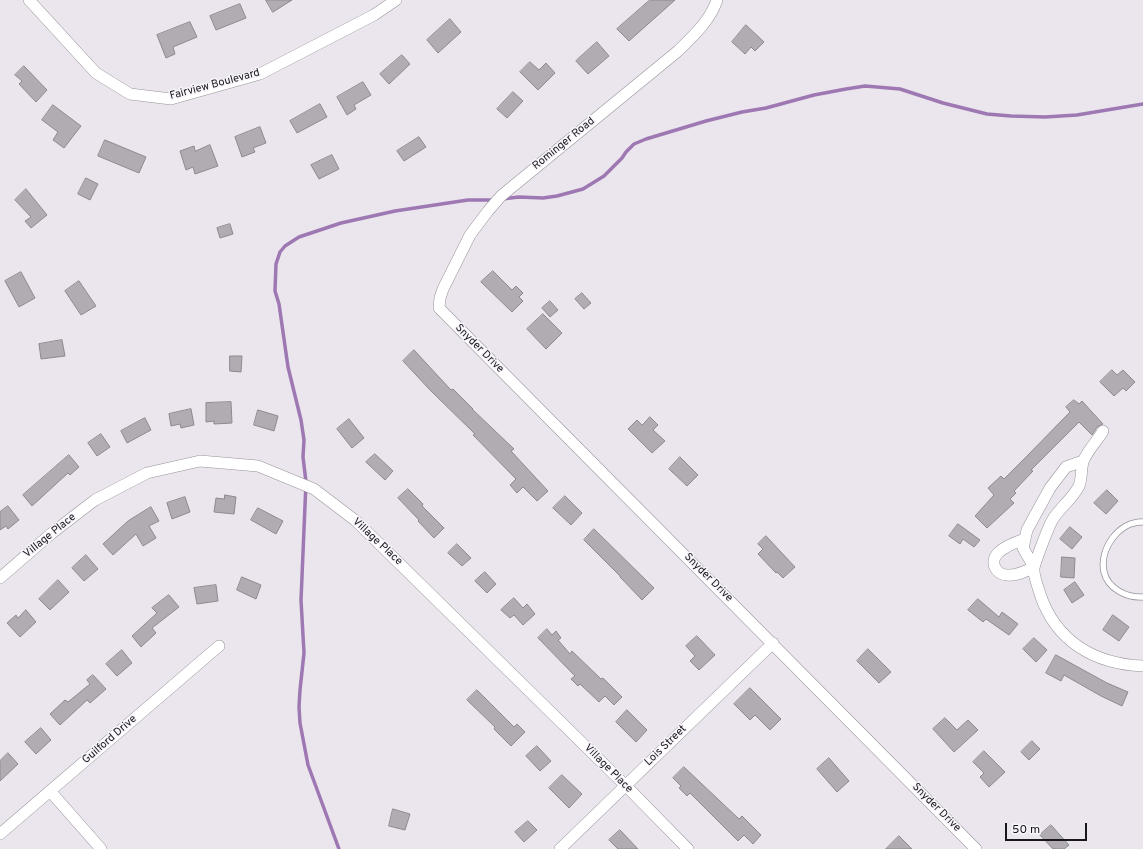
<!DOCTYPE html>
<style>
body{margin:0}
#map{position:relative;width:1143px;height:849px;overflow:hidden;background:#ebe6ed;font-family:Overpass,sans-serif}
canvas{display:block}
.scale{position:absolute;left:1005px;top:823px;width:82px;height:18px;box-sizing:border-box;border:2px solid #181719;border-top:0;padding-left:5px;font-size:12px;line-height:14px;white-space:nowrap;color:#181719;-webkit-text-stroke:3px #f8f4fb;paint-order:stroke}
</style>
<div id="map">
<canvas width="1143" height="849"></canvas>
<div class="scale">50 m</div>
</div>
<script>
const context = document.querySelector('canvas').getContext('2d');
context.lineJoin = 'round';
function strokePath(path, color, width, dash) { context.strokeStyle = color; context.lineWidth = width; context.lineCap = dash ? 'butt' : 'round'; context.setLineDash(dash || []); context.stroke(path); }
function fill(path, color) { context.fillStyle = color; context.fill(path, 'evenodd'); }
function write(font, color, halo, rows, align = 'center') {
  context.font = font + ' Overpass,sans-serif'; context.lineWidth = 3; context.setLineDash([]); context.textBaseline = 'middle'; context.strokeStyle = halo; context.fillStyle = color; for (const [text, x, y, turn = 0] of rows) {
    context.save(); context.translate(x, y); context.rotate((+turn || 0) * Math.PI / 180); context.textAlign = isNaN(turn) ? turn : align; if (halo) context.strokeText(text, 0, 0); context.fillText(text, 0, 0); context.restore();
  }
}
strokePath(new Path2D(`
 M502 199 519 197 543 198 557 196 583 189 604 176 622 158 626 152 634 144 646 139 706 121 742 112 766 108 814 95 846 89 865 86 900 89 943 103 987 114 1011 116 1045 117 1077 115 1143 104
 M339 849 308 765 300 723 299 707 300 690 304 653 301 600 306 482 303 457 304 440 301 420 288 367 279 304 275 291 276 264 280 252 285 246 299 237 341 223 395 211 468 200H494`), '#9e78b2', 3.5);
const building = new Path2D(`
 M266 0H292L273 12Z
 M650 0H675L629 41 617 29Z
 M240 4 246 18 216 30 210 16Z
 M450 19 461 32 438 53 427 40Z
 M190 22 197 37 173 47 175 54 166 58 157 35Z
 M746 25 764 42 755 51 751 47 745 54 732 42Z
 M597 42 609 56 588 74 576 61Z
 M402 55 410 64 389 84 380 74Z
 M530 62 539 70 546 63 555 73 538 90 520 72Z
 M24 66 47 90 36 102 19 84 22 81 15 75Z
 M363 82 371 95 354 105 356 109 347 115 337 97Z
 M513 92 523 101 507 118 497 109Z
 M320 104 327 117 297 133 290 121Z
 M53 105 81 126 64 148 53 140 58 132 42 120Z
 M260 127 266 143 253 148 255 152 242 157 235 137Z
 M419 137 426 147 404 161 397 151Z
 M105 140 146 157 139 173 98 156Z
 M210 145 218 166 195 174 193 167 186 170 180 151 194 146 195 151Z
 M332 155 339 169 319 179 311 165Z
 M86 178 98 184 90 200 78 194Z
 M26 189 47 215 31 228 25 221 31 217 15 200Z
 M230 224 233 234 220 238 217 228Z
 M493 271 512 290 516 286 523 293 519 297 523 301 512 312 481 282Z
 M21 272 35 298 19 307 5 281Z
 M79 281 96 306 81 315 65 291Z
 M582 293 591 303 584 309 575 299Z
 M550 301 558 310 550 317 542 308Z
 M543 314 562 333 546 349 527 329Z
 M62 340 65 356 41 359 39 344Z
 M414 350 451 390 453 389 473 409H472L514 449 511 451 548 491 537 501 523 487 517 493 510 485 516 479 473 435 475 434 430 390 403 361Z
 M230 356H242L241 372 230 371Z
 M1112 370 1117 375 1123 370 1135 382 1126 391 1123 388 1114 396 1100 382Z
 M1074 400 1079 404 1082 401 1103 424 1097 427 1092 435 1079 422 1031 470 1033 471 1014 491 1016 493 1010 499 1014 503 987 528 975 516 994 495 988 488 1001 476 1004 479 1027 456 1070 412 1066 407Z
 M231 402 232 423 214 424V421L206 422V403Z
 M191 409 194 425 181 428 180 424 171 426 169 414Z
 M258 410 278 416 274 431 254 425Z
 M650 417 658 425 653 430 665 441 652 453 628 429 637 420 642 425Z
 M145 418 151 430 127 443 121 431Z
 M349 419 364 438 352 448 337 429Z
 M101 434 110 447 97 456 88 443Z
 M375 454 393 471 385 480 366 462Z
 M69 455 79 467 70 475 68 473 32 506 23 495Z
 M680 457 698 475 687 486 669 469Z
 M408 489 423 504 422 506 444 528 434 538 418 521 419 520 398 498Z
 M1107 490 1118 501 1106 514 1094 503Z
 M225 495 236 497 234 514 214 512 216 498 224 499Z
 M565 496 582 513 571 525 553 508Z
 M185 497 190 512 172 519 167 503Z
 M8 506 19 520 8 529 6 526 0 530V512Z
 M151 507 159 521 149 526 156 538 143 546 136 534 113 555 103 544 128 521Z
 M258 508 283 521 276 534 251 520Z
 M958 524 980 540 974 547 963 539 960 544 949 536Z
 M1070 527 1082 537 1072 549 1060 539Z
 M594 529 654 588 642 600 620 577V576L584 540Z
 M766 536 795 567 783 578 777 572 776 573 758 554 763 549 758 544Z
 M457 544 471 558 462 566 448 553Z
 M86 555 98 569 84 581 72 568Z
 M1062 557 1075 558 1074 578 1061 577Z
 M485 572 496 584 487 593 475 581Z
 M242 577 261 585 256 599 237 590Z
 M58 580 69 592 50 610 39 599Z
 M1075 582 1084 595 1072 603 1064 590Z
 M216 585 218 601 197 604 194 588Z
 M169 595 179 607 152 628 156 633 141 647 132 636 157 613 152 608Z
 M514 598 523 608 527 604 535 614 523 625 514 615 510 618 501 610Z
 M978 599 999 617 1002 612 1018 624 1009 635 986 619 983 622 968 610Z
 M26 610 36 622 20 637 7 623 16 615 18 618Z
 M1113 615 1129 627 1119 641 1103 630Z
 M547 629 552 635 556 631 561 638 558 640 570 654 572 651 601 679 603 678 622 697 614 705 605 696 599 702 580 684 578 686 571 679 575 676 538 638Z
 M697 636 715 655 699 670 690 661 695 656 686 646Z
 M1034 638 1047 650 1036 662 1023 649Z
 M868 649 891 672 879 683 857 661Z
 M122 650 132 663 117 676 106 664Z
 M1056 655 1107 683 1128 692 1122 706 1101 696 1064 675 1061 681 1046 673Z
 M93 675 106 689 90 703 87 700 60 725 50 714 65 700 68 702 90 684 87 680Z
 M750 688 781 719 770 730 755 715 750 720 734 704Z
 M477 690 514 727 517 724 525 732 511 746 494 729 495 727 467 700Z
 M627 710 647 730 636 742 616 722Z
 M945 718 957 730 968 720 978 730 954 752 933 729Z
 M41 728 51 740 36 754 25 742Z
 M1032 741 1040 749 1029 760 1021 752Z
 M537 746 551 761 540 771 526 756Z
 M984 751 1005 772 989 787 980 777 984 773 973 762Z
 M8 753 18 764 0 781V761Z
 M829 758 849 781 837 792 817 769Z
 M684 767 739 819 742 816 761 835 753 844 744 835 738 841 690 793 687 796 679 788 681 786 673 778Z
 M562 775 582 794 569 808 549 788Z
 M393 809 410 814 405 830 389 826Z
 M528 821 537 830 524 842 515 832Z
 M1051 825 1069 845 1064 849H1053L1040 835Z
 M620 830 638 849H618L609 840Z
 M899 836 912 849H886Z`);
fill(building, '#b0acb2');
strokePath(building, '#8d8990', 1);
const lane = new Path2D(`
 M1143 522C1119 521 1099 549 1104 572 1108 589 1127 598 1143 597`);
const street = new Path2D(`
 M29 0 96 73 130 94 171 99 260 74 374 15 396 0
 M717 0C710 21 693 36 678 51L501 196 488 211 470 235 443 289 440 298 439 308 976 849
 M1103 431C1098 440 1086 452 1083 462 1081 469 1082 479 1079 486 1073 498 1060 508 1053 519 1049 525 1035 562 1034 568 1033 576 1038 586 1040 594 1056 642 1095 664 1143 666
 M1025 539C1016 542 1005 546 998 553 989 562 996 575 1007 575 1017 576 1026 571 1034 567
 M1034 567 1023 548 1027 530 1050 488 1066 467 1083 461
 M0 578 52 533 95 500 147 473 200 461 258 466 314 489 356 521 625 785 688 849
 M50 791 101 849
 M0 834 219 646
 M560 849 773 643`);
strokePath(lane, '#979399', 7);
strokePath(street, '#979399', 12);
strokePath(lane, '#fff', 5.5);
strokePath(street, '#fff', 11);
write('11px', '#181719', '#f8f4fb', [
 ["Fairview Boulevard",215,85,-15],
 ["Rominger Road",564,144,-39],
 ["Snyder Drive",479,349,45],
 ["Village Place",50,536,-39],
 ["Village Place",377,542,43],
 ["Snyder Drive",708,578,45],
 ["Guilford Drive",110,740,-41],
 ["Lois Street",666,746,-44],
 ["Village Place",608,769,45],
 ["Snyder Drive",936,808,45]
]);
</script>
